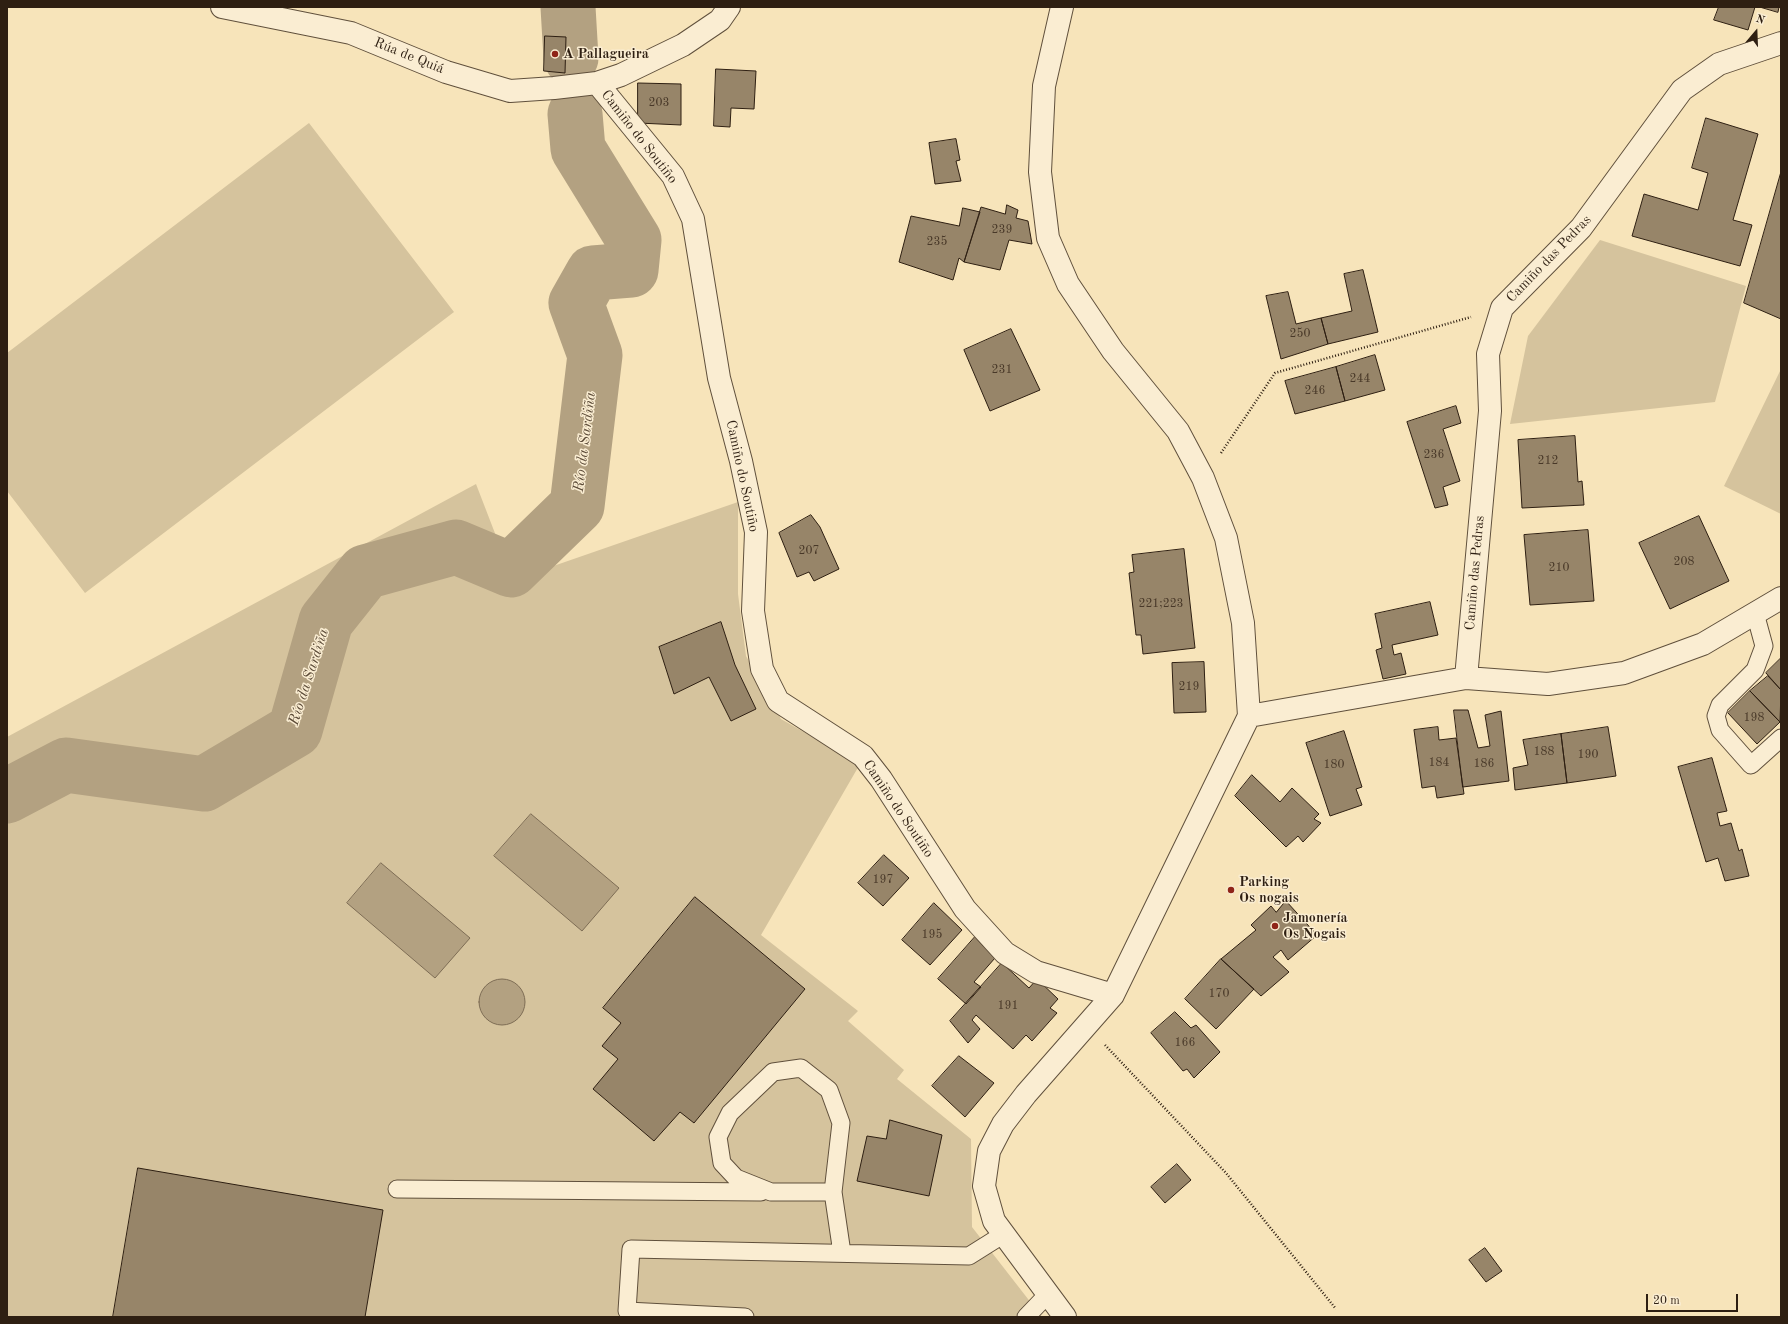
<!DOCTYPE html>
<meta charset="utf-8">
<style>
body{margin:0}
#map{position:relative;width:1788px;height:1324px;overflow:hidden;background:#f7e4ba;font-family:"Old Standard TT",serif}
canvas{display:block}
.frame{position:absolute;inset:0;border:8px solid #2e1f12;pointer-events:none}
.north{position:absolute;left:1736px;top:12px;width:40px;height:40px;-webkit-text-stroke:3px #faedd2;paint-order:stroke;rotate:19deg;font-size:11px;font-weight:700;line-height:16px;text-align:center;color:#2e1f12}
.north::after{content:'';display:block;margin:auto;width:14px;height:18px;background:#2e1f12;clip-path:polygon(50% 0,100% 100%,50% 72%,0 100%)}
.scale{position:absolute;left:1646px;top:1294px;width:92px;height:18px;box-sizing:border-box;border:2px solid #2e1f12;border-top:0;padding-left:5px;font-size:12px;line-height:14px;white-space:nowrap;color:#2e1f12;-webkit-text-stroke:3px #faedd2;paint-order:stroke}
</style>
<div id="map">
<canvas width="1788" height="1324"></canvas>
<div class="frame"></div>
<div class="north">N</div>
<div class="scale">20 m</div>
</div>
<script>
const context = document.querySelector('canvas').getContext('2d');
context.lineJoin = 'round';
function fill(path, color) { context.fillStyle = color; context.fill(path, 'evenodd'); }
function strokePath(path, color, width, dash) { context.strokeStyle = color; context.lineWidth = width; context.lineCap = dash ? 'butt' : 'round'; context.setLineDash(dash || []); context.stroke(path); }
function write(font, color, halo, rows, align = 'center') {
  context.font = font + ' "Old Standard TT",serif'; context.lineWidth = 3; context.setLineDash([]); context.textBaseline = 'middle'; context.strokeStyle = halo; context.fillStyle = color; for (const [text, x, y, turn = 0] of rows) {
    context.save(); context.translate(x, y); context.rotate((+turn || 0) * Math.PI / 180); context.textAlign = isNaN(turn) ? turn : align; if (halo) context.strokeText(text, 0, 0); context.fillText(text, 0, 0); context.restore();
  }
}
fill(new Path2D(`
 M309 123 454 312 85 593 7 491V353Z
 M1600 240 1746 286 1715 402 1510 424 1528 336Z
 M1781 369V514L1724 486Z
 M476 484 513 580 738 502V594L746 656 781 719 860 764 761 935 858 1011 848 1021 904 1070 897 1079 971 1139 972 1227 1042 1317H7V737Z`), '#d5c39d');
const water = new Path2D(`
 M531 814 619 888 582 931 494 856Z
 M381 863 470 938 435 978 347 903Z
 M479 1002a23 23 0 1 1 46 0a23 23 0 1 1-46 0Z`);
fill(water, '#b3a181');
strokePath(water, '#7e6d55', 1);
strokePath(new Path2D(`
 M568 7 571 58
 M7 796 66 765 204 784 295 730 326 621 365 572 456 547 511 570 577 506 595 355 576 303 593 273 631 270 634 240 578 149 575 114`), '#b3a181', 55);
const building = new Path2D(`
 M1719 7H1755L1748 30 1714 20Z
 M1760 7H1779L1778 12Z
 M545 36 566 37 565 73 544 71Z
 M716 69 756 71 754 109 731 108 730 127 714 126Z
 M638 83 681 84V125L638 123Z
 M1706 118 1758 134 1733 220 1752 225 1740 266 1632 236 1644 194 1698 210 1708 173 1692 168Z
 M956 139 960 160 956 161 961 181 935 184 929 143Z
 M1781 172V319L1744 303Z
 M1007 205 1018 210 1016 218 1028 221 1032 244 1009 240 1000 270 964 262 981 207 1005 214Z
 M963 208 980 212 964 262 959 258 953 280 899 262 911 216 959 226Z
 M1363 270 1378 332 1328 344 1321 318 1352 311 1344 274Z
 M1288 292 1296 324 1321 318 1328 344 1281 359 1266 296Z
 M1011 329 1040 390 990 411 964 350Z
 M1375 355 1385 390 1345 401 1336 367Z
 M1336 367 1345 401 1295 414 1285 381Z
 M1456 406 1461 423 1443 429 1460 481 1443 487 1448 505 1435 508 1407 422Z
 M1575 436 1578 482 1582 481 1584 505 1522 508 1518 440Z
 M811 515 820 527 839 569 814 581 809 572 797 577 779 533Z
 M1699 516 1729 581 1670 609 1639 543Z
 M1588 530 1594 601 1530 605 1524 535Z
 M1184 549 1195 648 1143 654 1141 635H1136L1129 573 1134 572 1132 555Z
 M1430 602 1438 635 1392 645 1394 655 1401 653 1406 674 1383 679 1376 650 1382 648 1375 614Z
 M721 622 735 665 756 709 731 721 709 677 674 694 659 647Z
 M1781 658V690L1766 673Z
 M1204 662 1206 712 1174 713 1172 663Z
 M1768 676 1781 690 1780 722 1750 691Z
 M1750 691 1780 722 1757 744 1728 713Z
 M1454 710H1468L1478 748 1490 746 1485 715 1501 711 1509 781 1463 787Z
 M1438 727 1439 740 1456 738 1464 794 1437 798 1435 786 1422 788 1414 730Z
 M1608 727 1616 776 1567 783 1561 734Z
 M1344 731 1362 787 1356 789 1362 805 1330 816 1306 743Z
 M1561 734 1567 783 1515 790 1513 768 1528 765 1523 740Z
 M1712 758 1727 811 1717 813 1720 826 1731 823 1739 851 1742 849 1749 876 1725 881 1718 858 1706 862 1678 767Z
 M1252 775 1280 802 1292 788 1319 814 1314 819 1321 823 1303 842 1298 836 1286 847 1235 796Z
 M884 855 909 878 883 906 858 883Z
 M695 897 805 989 694 1123 680 1112 654 1141 593 1089 618 1059 602 1046 621 1023 603 1008Z
 M1286 901 1317 935 1288 960 1281 950 1273 957 1289 972 1261 996 1221 959 1256 930 1251 925 1271 906 1276 912Z
 M934 903 962 930 930 965 902 940Z
 M975 937 995 958 974 982 981 987 966 1004 938 979Z
 M1221 959 1254 989 1216 1029 1185 999Z
 M1002 963 1029 988 1037 979 1058 999 1050 1008 1057 1013 1032 1041 1026 1035 1013 1049 976 1015 972 1020 980 1029 968 1043 950 1021Z
 M1175 1012 1191 1028 1196 1025 1220 1052 1194 1078 1187 1069 1183 1071 1151 1033Z
 M959 1056 994 1083 965 1117 932 1086Z
 M890 1120 942 1135 929 1196 857 1181 867 1136 886 1139Z
 M1177 1164 1191 1180 1165 1203 1151 1187Z
 M138 1168 383 1210 365 1317H113Z
 M1485 1248 1502 1271 1486 1282 1469 1260Z`);
fill(building, '#978569');
strokePath(building, '#2e1f12', 1);
const service = new Path2D(`
 M1755 613 1764 646 1755 670 1720 705 1716 716 1720 730 1751 765 1781 738
 M397 1189 761 1192
 M833 1192H771L736 1178 722 1163 718 1137 730 1113 773 1072 801 1068 829 1090 841 1123 833 1192 842 1253
 M745 1317 627 1311 631 1249 969 1256 1004 1234
 M1026 1317 1048 1294`);
const minor = new Path2D(`
 M222 7 351 33 446 72 510 91 554 88 597 83 621 75 683 45 720 20 729 7
 M1062 7 1044 86 1040 172 1048 238 1068 284 1113 351 1178 431 1203 478 1226 538 1243 623 1249 716
 M597 83 673 176 693 219 719 378 741 461 756 532 753 611 762 669 778 701 863 756 881 779 965 909 1005 953 1036 972 1113 995
 M1466 678 1490 411 1488 354 1502 308 1581 228 1682 90 1719 64 1781 43
 M1065 1317 994 1221 984 1186 989 1151 1003 1124 1026 1094 1113 995 1249 716 1466 678 1548 684 1624 673 1703 644 1781 598`);
strokePath(service, '#60503c', 19);
strokePath(minor, '#60503c', 24);
strokePath(new Path2D(`
 M1221 453 1275 373 1471 317
 M1105 1045 1226 1173 1336 1309`), '#2e1f12', 2.5, [1, 2]);
strokePath(service, '#faedd2', 17);
strokePath(minor, '#faedd2', 22);
for (const [x, y, r, color] of [
 [555,54,4,"#8f2418"],
 [1231,890,4,"#8f2418"],
 [1275,926,4,"#8f2418"]
]) { const dot = new Path2D(); dot.arc(x, y, r, 0, 2 * Math.PI); context.fillStyle = color; context.fill(dot); strokePath(dot, '#faedd2', 1.5); }
write('12px', '#483828', null, [
 ["203",659,103],
 ["239",1002,230],
 ["235",937,242],
 ["250",1300,334],
 ["231",1002,370],
 ["244",1360,379],
 ["246",1315,391],
 ["236",1434,455],
 ["212",1548,461],
 ["207",809,551],
 ["208",1684,562],
 ["210",1559,568],
 ["221;223",1161,604],
 ["219",1189,687],
 ["198",1754,718],
 ["188",1544,752],
 ["190",1588,755],
 ["184",1439,763],
 ["186",1484,764],
 ["180",1334,765],
 ["197",883,880],
 ["195",932,935],
 ["170",1219,994],
 ["191",1008,1006],
 ["166",1185,1043]
]);
write('bold 14px', '#2e1f12', '#faedd2', [
 ["A Pallagueira",563,54],
 ["Parking",1239,882],
 ["Os nogais",1239,898],
 ["Jamonería",1283,918],
 ["Os Nogais",1283,934]
], 'left');
write('14px', '#2e1f12', '#faedd2', [
 ["Rúa de Quiá",409,56,22],
 ["Camiño do Soutiño",639,137,52],
 ["Camiño das Pedras",1549,259,-46],
 ["Camiño do Soutiño",742,476,78],
 ["Camiño das Pedras",1475,573,-85],
 ["Camiño do Soutiño",898,809,56]
]);
write('italic 15px', '#5d4c39', '#faedd2', [
 ["Río da Sardiña",585,442,-83],
 ["Río da Sardiña",309,677,-72]
]);
</script>
